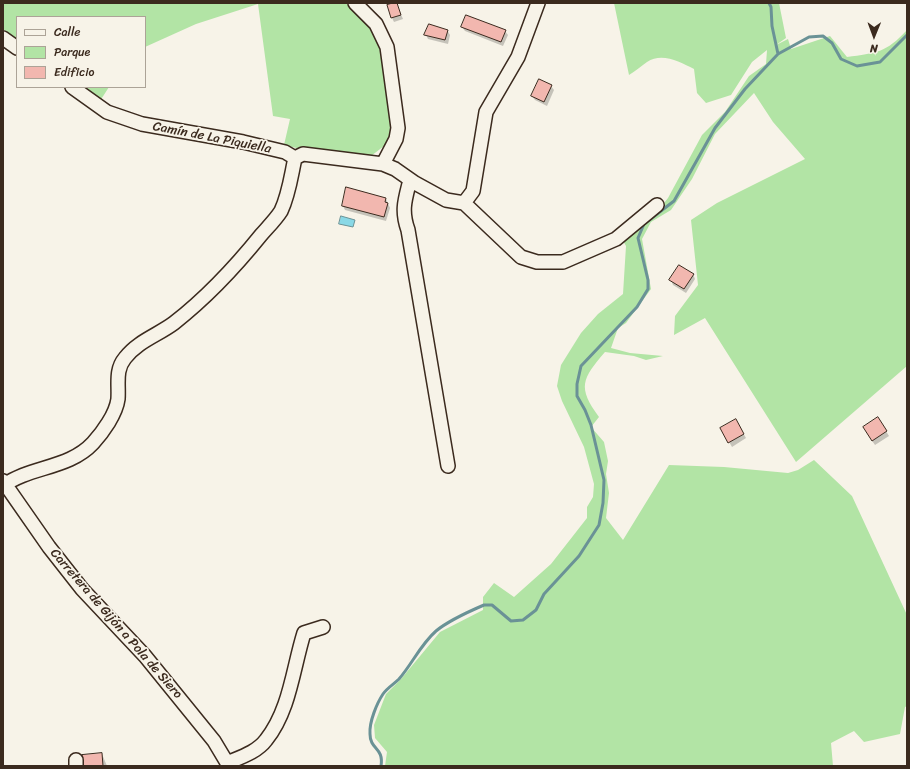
<!DOCTYPE html>
<meta charset="utf-8">
<style>
body{margin:0}
#map{position:relative;width:910px;height:769px;overflow:hidden;background:#f7f3e8;font-family:Sriracha,sans-serif}
canvas{display:block}
.frame{position:absolute;inset:0;border:4px solid #3b2a1e;pointer-events:none}
.legend{position:absolute;left:16px;top:16px;width:130px;height:72px;box-sizing:border-box;background:#f7f3e8;border:1px solid #aca397;margin:0;padding:5px 7px;list-style:none;font-size:12px;color:#3b2a1e}
.legend li{display:flex;align-items:center;gap:8px;height:20px}
.legend b{width:20px;border:1px solid #aca397}
.north{position:absolute;left:854px;top:16px;width:40px;height:40px;-webkit-text-stroke:3px #f7f3e8;paint-order:stroke;rotate:181deg;font-size:11px;font-weight:700;line-height:16px;text-align:center;color:#3b2a1e}
.north::after{content:'';display:block;margin:auto;width:14px;height:18px;background:#3b2a1e;clip-path:polygon(50% 0,100% 100%,50% 72%,0 100%)}
</style>
<div id="map">
<canvas width="910" height="769"></canvas>
<div class="frame"></div>
<ul class="legend">
<li><b style="height:5px;background:#f7f3e8"></b>Calle</li>
<li><b style="height:11px;background:#b2e4a5"></b>Parque</li>
<li><b style="height:11px;background:#f2b7af"></b>Edificio</li>
</ul>
<div class="north">N</div>
</div>
<script>
const context = document.querySelector('canvas').getContext('2d');
context.lineJoin = 'round';
function fill(path, color) { context.fillStyle = color; context.fill(path, 'evenodd'); }
function strokePath(path, color, width, dash) { context.strokeStyle = color; context.lineWidth = width; context.lineCap = dash ? 'butt' : 'round'; context.setLineDash(dash || []); context.stroke(path); }
function write(font, color, halo, rows, align = 'center') {
  context.font = font + ' Sriracha,sans-serif'; context.lineWidth = 3.5; context.setLineDash([]); context.textBaseline = 'middle'; context.strokeStyle = halo; context.fillStyle = color; for (const [text, x, y, turn = 0] of rows) {
    context.save(); context.translate(x, y); context.rotate((+turn || 0) * Math.PI / 180); context.textAlign = isNaN(turn) ? turn : align; if (halo) context.strokeText(text, 0, 0); context.fillText(text, 0, 0); context.restore();
  }
}
fill(new Path2D(`
 M3 3H347C358 12 371 25 377 38 388 62 389 104 394 132L384 146 371 156 326 155 284 145 290 119 273 116 258 4 196 24 145 47V17H17V39L3 29Z
 M614 3H779L786 38 776 45 788 39 791 49 830 36 847 57C876 53 886 53 907 30V366L796 462 705 318 674 335 675 316 698 285 691 220 717 203 805 159 773 122 754 93 715 134 692 179 671 210 651 222 642 239 651 289 626 323 618 328 611 348 630 353 663 356 646 360 634 356 605 352C582 379 577 387 599 417L591 427 604 442 608 461 606 474 609 493 606 518 623 540 669 465 724 467 788 473 798 470 814 460 852 496 907 615V706L905 707 900 734 864 742 854 731 831 743 833 766H385L387 752 375 738 374 725 386 694 401 679 440 632 483 610V597L494 583 514 597 551 564 587 518V507L593 497 594 484 584 447 562 401 557 386 561 365 581 333 598 314 623 294 626 246 617 230 630 221 657 212 668 198 702 135 725 112 749 76 766 64 767 50 752 62 731 95 706 103 697 93 694 69C680 62 662 52 647 62 641 66 636 71 629 75Z
 M81 87H109L100 101Z`), '#b2e4a5');
const water = new Path2D(`
 M341 216 355 220 353 227 339 224Z`);
fill(water, '#89d8e6');
strokePath(water, '#6a9296', 1);
fill(new Path2D(`
 M396 3 403 19 394 22 392 18Z
 M462 27 505 31 508 35 503 46 465 31Z
 M447 30 450 35 448 44 428 39 426 35Z
 M551 86 554 90 547 106 535 100 532 96Z
 M386 199 390 208 386 221 345 210 343 206Z
 M693 274 695 279 686 293 673 285 671 280Z
 M878 418 889 436 875 445 866 432Z
 M736 420 746 438 732 447 721 428Z
 M102 754 107 766H84Z`), '#0003');
strokePath(new Path2D(`
 M769 3 771 7 772 26 778 54
 M381 766C384 747 370 750 370 734 369 722 377 703 383 694 387 688 394 684 399 679 412 664 421 644 436 631 448 621 470 611 484 605H492L511 621 523 620 536 610 544 594 579 556 599 525 603 503 604 480 591 425 585 410 577 396V384L581 366 637 307 648 289V280L638 238 644 224 674 201 715 128 745 89 778 54 809 37 823 36 832 43 841 59 857 66 880 62 907 35`), '#6a9296', 3);
const building = new Path2D(`
 M393 3H397L401 15 391 18 387 5Z
 M466 15 506 30 501 42 461 27Z
 M429 24 448 30 445 40 424 35Z
 M539 79 552 85 544 102 531 96Z
 M346 187 386 198 385 202 388 203 384 217 342 206Z
 M679 265 694 274 684 289 669 280Z
 M878 417 887 431 872 441 863 427Z
 M736 419 744 434 728 443 720 428Z
 M102 753 103 766H83L82 755Z`);
fill(building, '#f2b7af');
strokePath(building, '#3b2a1e', 1);
const minor = new Path2D(`
 M355 3 376 24 387 47 398 128 396 139 383 164
 M3 38 17 48
 M72 87 107 112 142 124 243 142 285 152 295 158 303 154 383 164 395 169 415 183 446 200 464 203 521 257 537 262H563L616 239 657 205
 M410 180C405 200 401 210 408 230L448 466
 M464 203 473 191 486 112 518 57 538 3
 M3 481 49 547 82 589 145 656 214 741 229 766
 M3 486C30 466 69 469 93 443 103 432 116 414 118 399 119 384 115 370 125 358 138 341 158 335 174 323 206 298 236 266 261 235 268 227 276 219 281 211 289 194 291 176 295 158
 M76 760V766
 M227 763C241 757 257 752 266 740 290 710 293 668 304 633L323 627`);
strokePath(minor, '#3b2a1e', 16);
strokePath(minor, '#f7f3e8', 13);
write('13px', '#3b2a1e', '#f7f3e8', [
 ["Camín de La Piquiella",212,138,11],
 ["Carretera de Gijón a Pola de Siero",116,624,49]
]);
</script>
